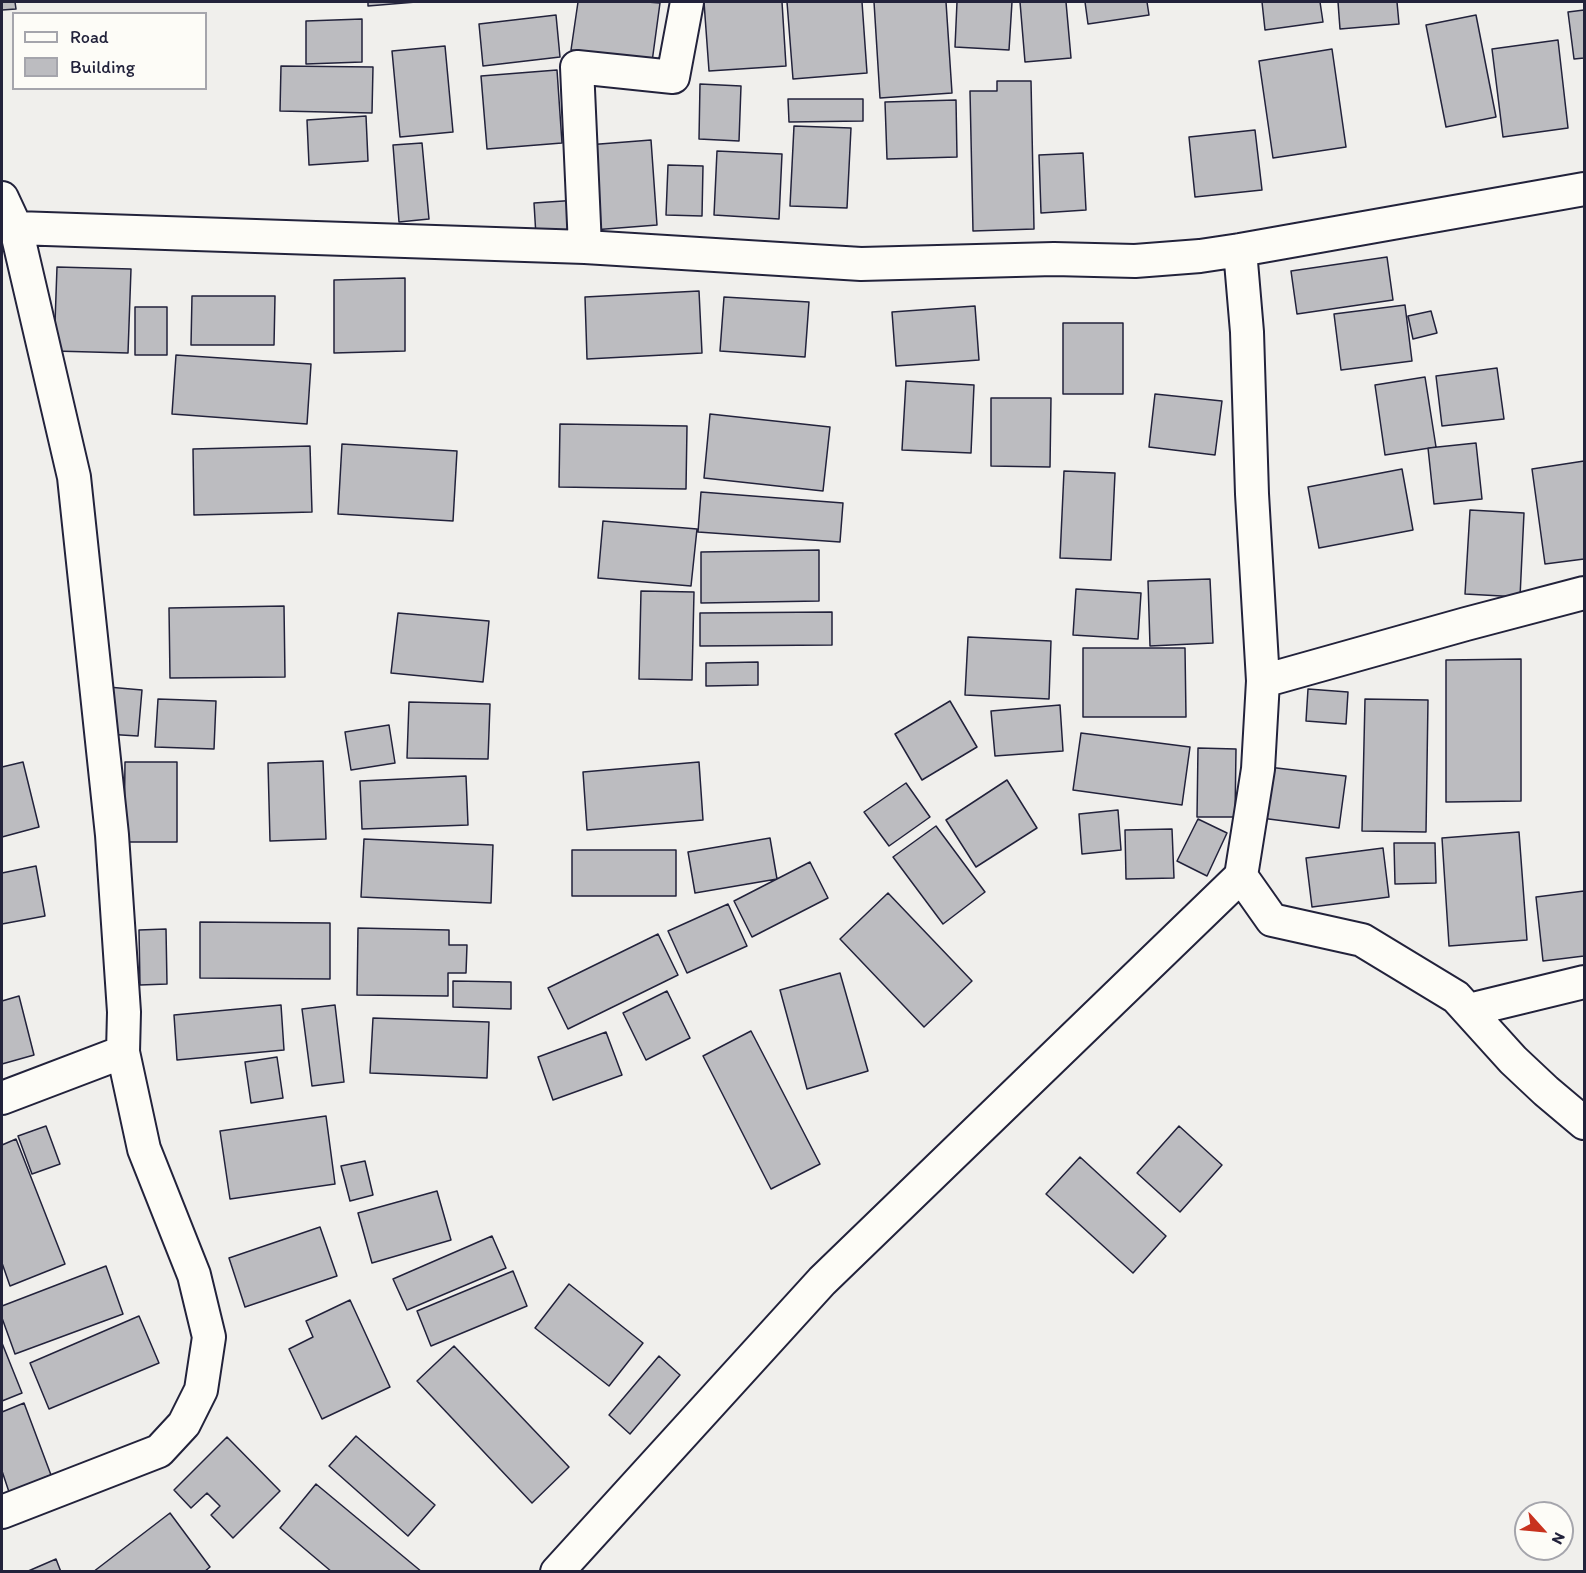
<!DOCTYPE html>
<style>
body{margin:0}
#map{position:relative;width:1586px;height:1573px;overflow:hidden;background:#f0efec;font-family:Itim,sans-serif}
canvas{display:block}
.frame{position:absolute;inset:0;border:3px solid #22223b;pointer-events:none}
.legend{position:absolute;left:12px;top:12px;width:195px;height:78px;box-sizing:border-box;background:#fdfcf7;border:2px solid #a5a5ac;margin:0;padding:8px 10px;list-style:none;font-size:18px;color:#22223b}
.legend li{display:flex;align-items:center;gap:12px;height:30px}
.legend b{width:30px;border:2px solid #a5a5ac}
.north{position:absolute;left:1514px;top:1501px;width:60px;height:60px;box-sizing:border-box;background:#fdfcf7;border:2px solid #a5a5ac;border-radius:50%;rotate:117deg;font-size:16px;font-weight:700;line-height:24px;text-align:center;color:#22223b}
.north::after{content:'';display:block;margin:auto;width:21px;height:27px;background:#c8321e;clip-path:polygon(50% 0,100% 100%,50% 72%,0 100%)}
</style>
<div id="map">
<canvas width="1586" height="1573"></canvas>
<div class="frame"></div>
<ul class="legend">
<li><b style="height:8px;background:#fdfcf7"></b>Road</li>
<li><b style="height:16px;background:#bcbcc0"></b>Building</li>
</ul>
<div class="north">N</div>
</div>
<script>
const context = document.querySelector('canvas').getContext('2d');
context.lineJoin = 'round';
function fill(path, color) { context.fillStyle = color; context.fill(path, 'evenodd'); }
function strokePath(path, color, width, dash) { context.strokeStyle = color; context.lineWidth = width; context.lineCap = dash ? 'butt' : 'round'; context.setLineDash(dash || []); context.stroke(path); }
const building = new Path2D(`
 M2 2H15L16 9 2 10Z
 M368 2H416L368 6Z
 M578 2H647L660 3 652 62 571 50Z
 M704 2H782L786 66 709 71Z
 M787 2H862L867 73 793 79Z
 M874 2H946L952 93 880 98Z
 M957 2H1012L1009 50 955 47Z
 M1020 2H1066L1071 58 1025 62Z
 M1085 2H1147L1149 15 1088 24Z
 M1262 2H1320L1323 22 1265 30Z
 M1338 2H1397L1399 24 1340 29Z
 M1584 10V58L1574 59 1568 12Z
 M556 15 560 57 483 66 479 24Z
 M1476 15 1496 117 1446 127 1426 25Z
 M362 19V62L306 64V21Z
 M1558 40 1568 128 1503 137 1492 49Z
 M445 46 453 132 400 137 392 51Z
 M1332 49 1346 147 1273 158 1259 61Z
 M281 66 373 67 372 113 280 111Z
 M557 70 562 143 487 149 481 76Z
 M997 81H1031L1034 229 973 231 970 91H997Z
 M700 84 741 86 739 141 699 139Z
 M788 99H863V121L789 122Z
 M956 100 957 157 887 159 885 102Z
 M366 116 368 161 309 165 307 120Z
 M794 126 851 128 847 208 790 206Z
 M1255 130 1262 190 1195 197 1189 137Z
 M651 140 657 225 593 230 587 145Z
 M422 143 429 219 399 222 393 145Z
 M717 151 782 154 779 219 714 215Z
 M1083 153 1086 210 1041 213 1039 155Z
 M668 165 703 166 702 216 666 215Z
 M578 200 580 233 536 236 534 203Z
 M1387 257 1393 300 1297 314 1291 271Z
 M57 267 131 269 128 353 54 351Z
 M405 278V351L334 353V280Z
 M699 291 702 353 587 359 585 297Z
 M192 296H275L274 345H191Z
 M724 297 809 302 805 357 720 351Z
 M1405 305 1412 361 1341 370 1334 314Z
 M975 306 979 360 896 366 892 312Z
 M135 307H167V355H135Z
 M1431 311 1437 333 1413 339 1408 316Z
 M1063 323H1123V394H1063Z
 M176 355 311 364 307 424 172 414Z
 M1497 368 1504 419 1442 426 1436 376Z
 M1425 377 1436 447 1385 455 1375 385Z
 M906 381 974 385 971 453 902 450Z
 M1155 394 1222 401 1215 455 1149 447Z
 M991 398H1051L1050 467 991 466Z
 M710 414 830 427 823 491 704 478Z
 M560 424 687 426 686 489 559 487Z
 M1476 443 1482 499 1434 504 1428 448Z
 M342 444 457 451 453 521 338 514Z
 M310 446 312 512 194 515 193 449Z
 M1584 461V559L1545 564 1532 469Z
 M1402 469 1413 530 1319 548 1308 487Z
 M1064 471 1115 473 1111 560 1060 558Z
 M701 492 843 503 840 542 698 532Z
 M1470 510 1524 513 1520 597 1465 594Z
 M603 521 697 529 691 586 598 578Z
 M819 550V601L701 603V552Z
 M1210 579 1213 643 1150 646 1148 581Z
 M1076 589 1141 593 1138 639 1073 635Z
 M641 591 694 592 692 680 639 679Z
 M284 606 285 677 170 678 169 608Z
 M832 612V645L700 646V613Z
 M398 613 489 621 483 682 391 673Z
 M968 637 1051 641 1049 699 965 695Z
 M1083 648H1185L1186 717H1083Z
 M1521 659V801L1446 802V660Z
 M758 662V685L706 686V663Z
 M108 687 142 690 138 736 105 734Z
 M1308 689 1348 692 1346 724 1306 721Z
 M158 699 216 701 214 749 155 747Z
 M1365 699 1428 700 1426 832 1362 831Z
 M950 701 977 747 922 780 895 734Z
 M409 702 490 704 488 759 407 758Z
 M1060 705 1063 751 995 756 991 711Z
 M389 725 395 763 351 770 345 732Z
 M1081 733 1190 747 1182 805 1073 790Z
 M1198 748 1236 749 1235 817H1197Z
 M323 761 326 839 270 841 268 763Z
 M23 762 39 827 2 837V767Z
 M125 762H177V842H124Z
 M699 762 703 820 587 830 583 772Z
 M1268 767 1346 776 1339 828 1261 818Z
 M466 776 468 825 362 829 360 781Z
 M1007 780 1037 828 976 867 946 820Z
 M906 783 930 817 889 846 864 812Z
 M1118 810 1121 850 1082 854 1079 814Z
 M1198 819 1227 833 1207 876 1177 861Z
 M936 826 985 892 943 924 893 857Z
 M1172 829 1174 878 1126 879 1125 830Z
 M1519 832 1527 940 1449 946 1442 838Z
 M770 838 777 879 695 893 688 852Z
 M364 839 493 845 491 903 361 897Z
 M1394 843H1435L1436 883 1395 884Z
 M1383 848 1389 897 1312 907 1306 858Z
 M572 850H676V896H572Z
 M810 862 828 898 752 937 734 901Z
 M36 866 45 916 2 924V873Z
 M1584 891V956L1543 961 1536 897Z
 M888 893 972 981 924 1027 840 939Z
 M728 904 747 946 687 973 668 931Z
 M200 922 330 923V979L200 978Z
 M358 928 449 930V945H467L466 973H448V996L357 995Z
 M166 929 167 984 140 985 139 930Z
 M658 934 678 975 568 1029 548 988Z
 M840 973 868 1071 807 1089 780 990Z
 M453 981 511 982V1009L453 1007Z
 M667 991 690 1038 646 1060 623 1013Z
 M19 996 34 1055 2 1064V1001Z
 M281 1005 284 1050 177 1060 174 1015Z
 M335 1005 344 1082 312 1086 302 1009Z
 M373 1018 489 1022 487 1078 370 1073Z
 M751 1031 820 1164 771 1189 703 1056Z
 M606 1032 622 1075 553 1100 538 1057Z
 M277 1057 283 1098 251 1103 245 1062Z
 M326 1116 335 1184 230 1199 220 1131Z
 M46 1126 60 1164 32 1174 18 1136Z
 M1179 1126 1222 1165 1180 1212 1137 1173Z
 M16 1139 65 1264 10 1286 2 1263V1145Z
 M1080 1157 1166 1236 1133 1273 1046 1194Z
 M365 1161 373 1195 350 1201 341 1166Z
 M437 1191 451 1240 372 1263 358 1213Z
 M320 1227 337 1276 245 1307 229 1258Z
 M492 1236 506 1268 407 1310 393 1279Z
 M106 1266 123 1314 15 1354 2 1318V1306Z
 M513 1271 527 1306 431 1346 417 1311Z
 M569 1284 643 1343 609 1386 535 1328Z
 M350 1300 390 1387 322 1419 289 1349 313 1337 306 1321Z
 M139 1316 159 1363 49 1409 30 1363Z
 M2 1343 22 1393 2 1401Z
 M454 1346 569 1467 532 1503 417 1381Z
 M659 1356 680 1375 630 1434 609 1415Z
 M24 1403 51 1475 9 1492 2 1471V1412Z
 M356 1436 435 1505 408 1536 329 1466Z
 M227 1437 280 1491 233 1538 211 1515 220 1506 207 1493 191 1508 174 1490Z
 M316 1484 422 1572H332L280 1528Z
 M170 1513 210 1567 204 1572H93Z
 M56 1559 61 1572H26Z`);
fill(building, '#bcbcc0');
strokePath(building, '#22223b', 1.5);
const minor = new Path2D(`
 M2 198 16 228 74 477 112 835 124 1012 123 1052 144 1149 194 1275 209 1337 201 1390 184 1424 159 1451 2 1512
 M16 228 585 247 861 264 1054 259 1135 261 1200 256 1240 250 1584 189
 M585 247 577 67 673 77 687 2
 M1263 681 1466 624 1584 593
 M1241 876 1272 920 1362 940 1456 997 1513 1060 1546 1091 1584 1123
 M1469 1010 1584 982
 M2 1098 123 1052
 M557 1572 822 1281 1241 876 1258 769 1263 681 1252 494 1247 332 1240 250`);
strokePath(minor, '#22223b', 36);
strokePath(minor, '#fdfcf7', 32);
</script>
